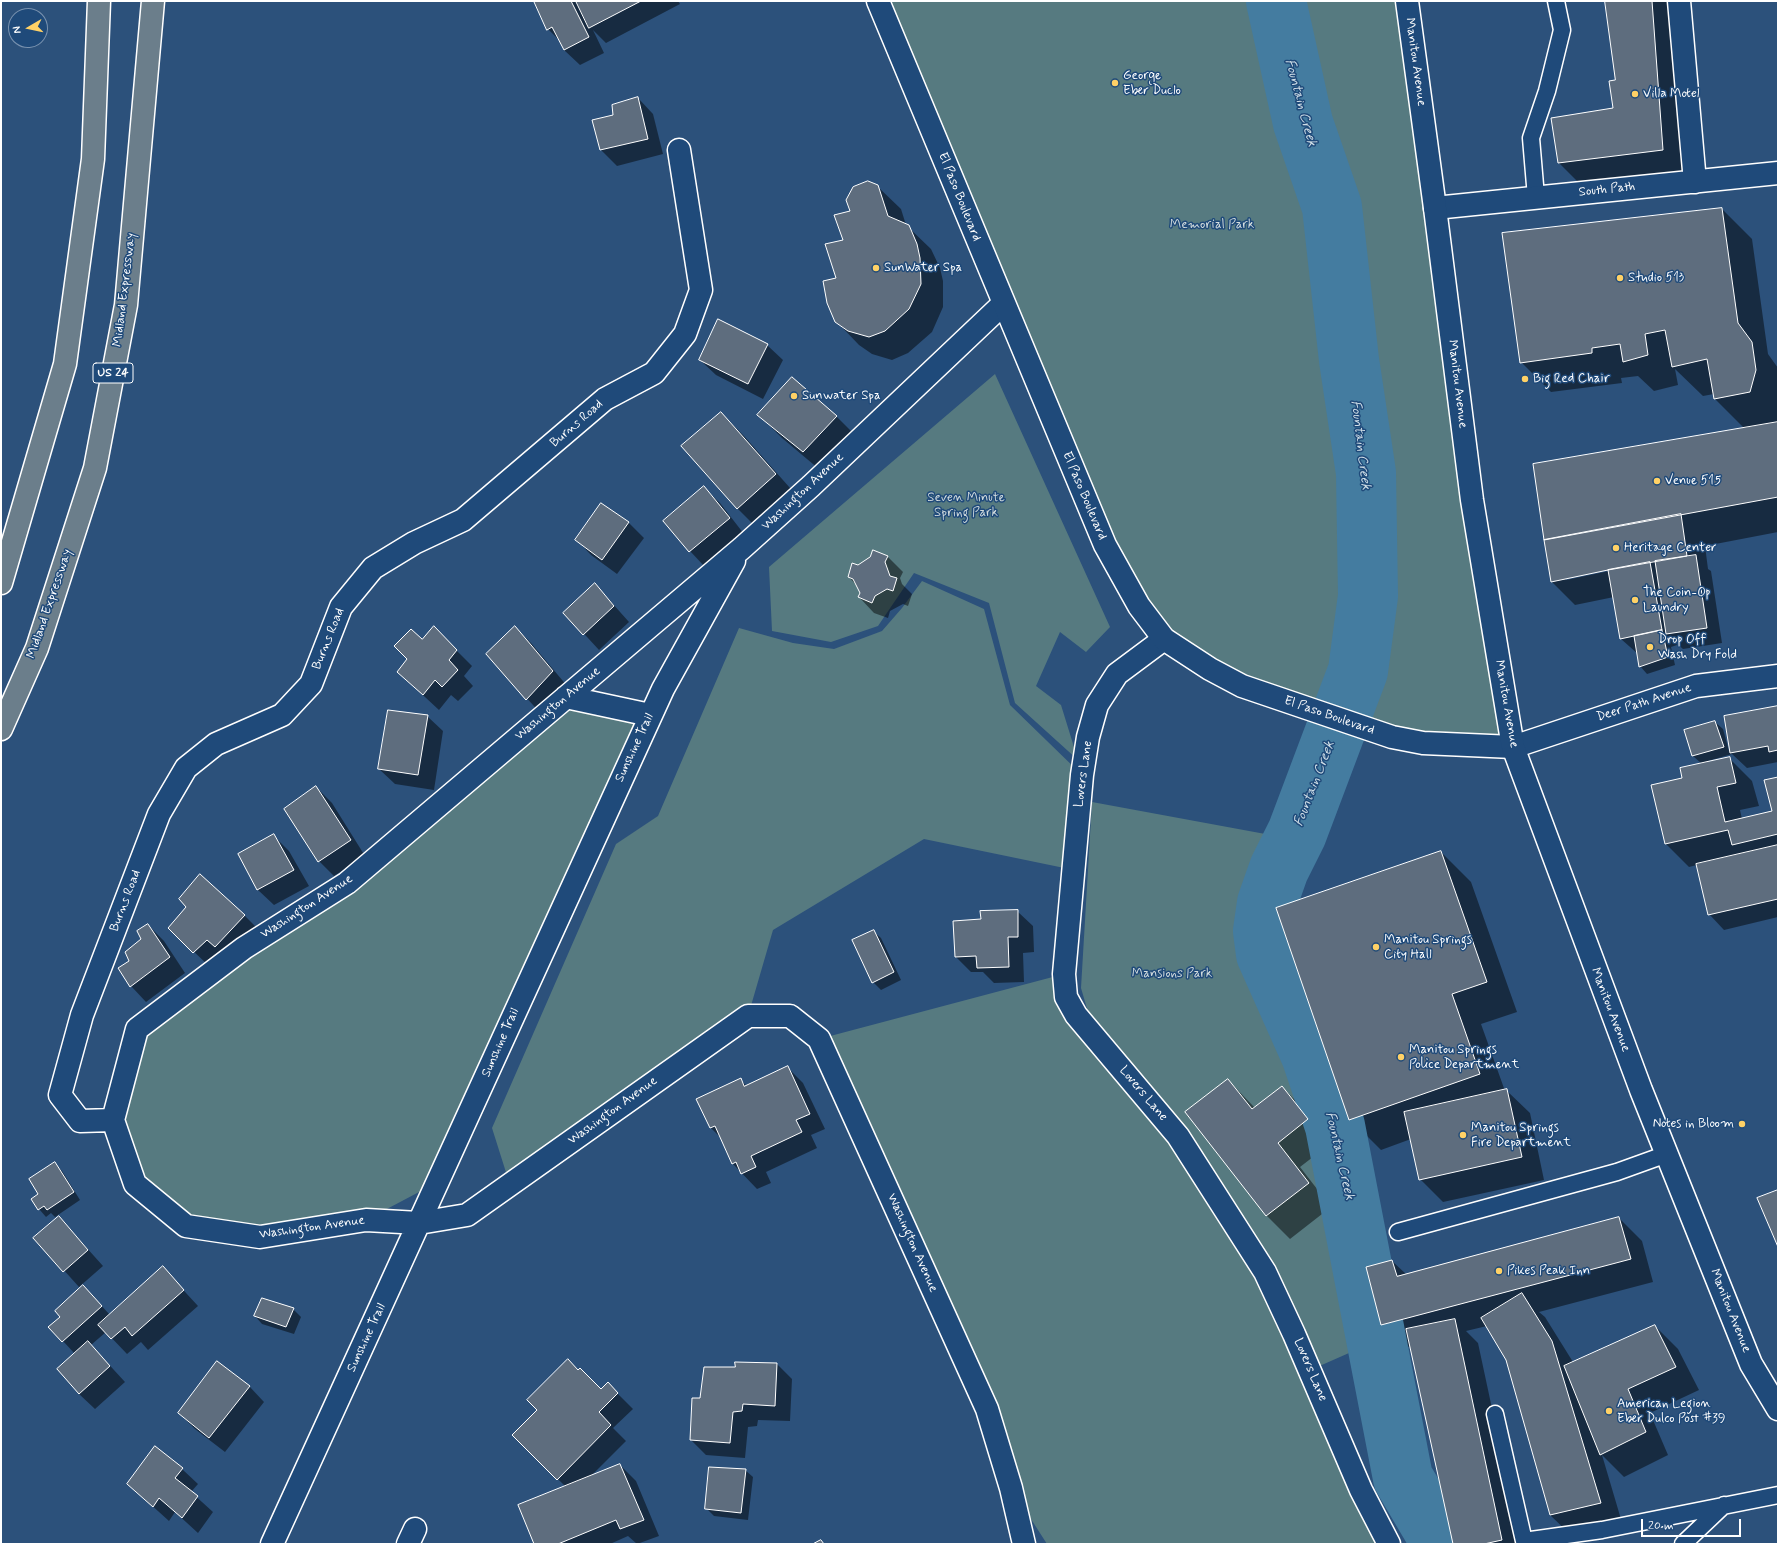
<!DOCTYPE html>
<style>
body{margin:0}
#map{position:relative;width:1779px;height:1545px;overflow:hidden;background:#2c517b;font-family:Mynerve,sans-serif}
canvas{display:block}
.frame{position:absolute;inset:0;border:2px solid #fff;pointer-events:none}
.north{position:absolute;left:8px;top:8px;width:40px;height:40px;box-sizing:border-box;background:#1f4a7a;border:1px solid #7992af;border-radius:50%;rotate:261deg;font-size:11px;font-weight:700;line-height:16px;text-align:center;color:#fff}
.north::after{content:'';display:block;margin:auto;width:14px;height:18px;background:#ffd166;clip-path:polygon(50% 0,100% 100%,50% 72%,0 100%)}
.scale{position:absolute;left:1641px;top:1519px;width:100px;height:18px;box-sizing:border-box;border:2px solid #fff;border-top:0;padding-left:5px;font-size:12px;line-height:14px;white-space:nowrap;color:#fff;-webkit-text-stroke:3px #1f4a7a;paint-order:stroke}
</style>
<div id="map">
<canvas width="1779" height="1545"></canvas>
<div class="frame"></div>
<div class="north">N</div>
<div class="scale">20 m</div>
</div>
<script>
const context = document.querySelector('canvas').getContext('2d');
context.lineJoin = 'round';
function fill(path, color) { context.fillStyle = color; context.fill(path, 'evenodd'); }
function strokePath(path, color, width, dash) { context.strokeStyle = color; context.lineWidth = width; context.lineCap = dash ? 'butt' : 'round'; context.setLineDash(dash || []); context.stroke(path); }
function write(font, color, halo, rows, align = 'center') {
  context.font = font + ' Mynerve,sans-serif'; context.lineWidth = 3; context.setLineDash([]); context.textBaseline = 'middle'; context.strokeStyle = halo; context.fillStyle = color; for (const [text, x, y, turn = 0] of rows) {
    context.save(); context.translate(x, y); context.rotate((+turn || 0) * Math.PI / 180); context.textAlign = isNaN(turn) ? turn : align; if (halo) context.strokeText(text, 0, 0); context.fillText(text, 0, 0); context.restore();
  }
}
fill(new Path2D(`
 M878 1H1407L1513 747 1459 746 1242 686 1139 606Z
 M995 374 1110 627 1086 652 1060 632 1036 686 1061 705 1078 760 1015 703 989 603 914 573 878 626 831 642 772 631 769 567Z
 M922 581 984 609 1010 705 1082 775 1074 870 924 839 773 930 748 1016 510 1185 492 1128 616 844 658 816 739 628 793 643 834 649 882 631 902 608Z
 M566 697 650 715 438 1182 366 1220 260 1237 186 1226 135 1184 113 1120 137 1029 347 883Z
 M1092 802 1287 838 1254 938 1289 1019 1321 1106 1349 1353 1315 1368 1088 1012 1081 988Z
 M1064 974 1069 988 1265 1272 1389 1544H1047L1011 1488 819 1039Z`), '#567a80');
fill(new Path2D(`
 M535 1H678L680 4 606 43 593 30 604 53 580 65 564 50 560 41 548 29Z
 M1606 1H1681L1693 180 1589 193 1559 163 1615 109 1616 80Z
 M638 98 653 114 663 154 617 166 601 150 593 121 614 115Z
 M877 186 901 209 906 225 931 249 940 268 943 281V307L932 332 908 353 892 360 872 354 859 345 836 321 837 279 851 212Z
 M1722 209 1752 239 1768 354 1778 368V532L1705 546 1708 569 1711 571 1722 643 1683 649 1676 643 1677 645 1671 647 1675 665 1647 674 1640 666 1638 654 1621 639 1614 597 1575 605 1552 582 1745 429 1715 399 1714 394 1703 396 1675 369 1678 385 1654 391 1638 376 1621 378 1622 383 1551 392 1521 362ZM1609 569V571L1566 580 1565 578Z
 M767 345 783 360 763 399 716 375 700 360Z
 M721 413 744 436 798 497 760 531 737 508Z
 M759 415 836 416 859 439 826 475 782 438Z
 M704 488 720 503 744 534 705 567 690 551Z
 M601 504 629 523 644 538 617 574 591 555 576 539Z
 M887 556 903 572 900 578 902 584 912 594 908 606 903 604 890 611 888 618 874 613 859 597 861 593 857 586 849 577 858 566Z
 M595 584 629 622 599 650 565 613Z
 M515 627 531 643 568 687 542 715 487 654Z
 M434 628 472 666 464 676 473 686 458 701 451 695 439 710 398 672Z
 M1778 707V762L1747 768 1732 754 1708 761V763L1729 758 1752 781 1759 806 1740 810 1742 819 1773 812 1778 778V917L1724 930 1709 914 1697 865 1689 867 1666 844 1652 786 1683 779 1702 764 1693 756 1685 731 1715 722 1723 729 1729 751H1731Z
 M427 716 443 731 434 790 395 784 379 769Z
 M316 787 332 803 365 856 334 876 319 861Z
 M274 836 289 851 309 886 274 905 258 890 239 854Z
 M1441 852 1471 882 1517 1012 1481 1024 1505 1091 1506 1090 1530 1113 1544 1180 1443 1202 1420 1179 1411 1139 1381 1150 1350 1119Z
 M1017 911 1033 926 1034 952 1023 953 1024 982 994 983 983 972H971L956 957 982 920Z
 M244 915 260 931 210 967 169 928Z
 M148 925 164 941 185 973 146 1002 131 986 119 969 131 961Z
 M873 931 881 938 901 980 881 990 873 982Z
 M787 1067 803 1083 825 1129 811 1135 817 1148 766 1172 771 1183 757 1189 733 1164 722 1139 710 1127 740 1080 747 1086Z
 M1228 1080 1255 1108 1282 1087 1305 1110 1331 1143 1300 1167 1331 1207 1290 1239 1267 1216 1187 1112Z
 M55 1164 62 1171 80 1200 55 1217 51 1213 46 1217 39 1209 40 1194Z
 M59 1217 103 1266 79 1287 35 1238Z
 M1619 1218 1642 1241 1653 1282 1539 1312 1545 1317 1573 1362 1655 1326 1678 1349 1699 1390 1650 1413 1668 1455 1624 1477 1602 1455 1623 1526 1574 1538 1550 1515 1507 1359 1487 1326 1466 1331 1478 1343 1521 1544H1454L1411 1346 1405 1348 1382 1324 1392 1261 1406 1274Z
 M163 1268 198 1306 148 1350 141 1342 127 1354 106 1332 91 1345 125 1382 95 1409 79 1394 75 1354 50 1327 98 1302 110 1315Z
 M293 1309 301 1317 294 1334 262 1324 255 1316Z
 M777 1364 792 1379 790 1421 758 1420 757 1426 748 1427 745 1458 706 1455 691 1440 701 1399 736 1368Z
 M578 1371 601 1390 608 1384 633 1409 613 1428 626 1441 590 1477 620 1465 636 1481 659 1536 637 1544 628 1536 610 1544H536L565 1486 513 1435Z
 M249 1386 264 1402 225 1452 195 1429 179 1413Z
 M156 1447 182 1469 198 1484 191 1492 213 1512 198 1533 175 1512 169 1521 128 1484Z
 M745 1470 753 1477 748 1520 714 1516 706 1508Z`), '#0007');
strokePath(new Path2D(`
 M1276 1 1303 123 1332 207 1349 360 1366 473 1368 596 1358 671 1297 833 1279 869 1267 903 1263 931 1266 954 1311 1055 1335 1126 1403 1478 1442 1544`), '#447ca0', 60);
const building = new Path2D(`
 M534 1H571L589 37 564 50 552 27 547 30Z
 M576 1H641L589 28Z
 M1605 1H1652L1663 150 1558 163 1551 118 1613 108 1609 81 1615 80Z
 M638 97 648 139 600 150 592 120 613 115 612 105Z
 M868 181 878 185 888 216 909 225 917 244 920 258 921 284 909 309 885 331 869 337 848 331 835 322 827 303 823 281 836 278 825 244 843 240 834 215 850 211 846 200 853 187Z
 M1722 208 1738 323 1752 342 1756 370 1750 392 1714 399 1707 359 1672 367 1665 330 1645 334 1648 355 1623 362 1620 344 1592 348V353L1520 363 1502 233Z
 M718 319 768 344 748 384 699 360Z
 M792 377 837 416 803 452 757 415Z
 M721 412 776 474 737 509 681 446Z
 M1778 422V497L1544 540 1533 464Z
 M704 486 730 518 689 552 663 521Z
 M601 503 629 522 602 560 575 540Z
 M1681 514 1687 556 1608 570 1551 582 1544 540Z
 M873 550 888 556 885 562 890 576 897 578 893 591 887 589 875 596 872 603 858 597 860 593 853 579 848 577 852 563 858 565 870 557Z
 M1696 555 1707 628 1666 634 1655 561Z
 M1650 562 1662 630 1620 639 1608 570Z
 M595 583 614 606 583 635 563 613Z
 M434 626 457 650 449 660 458 670 442 687 435 680 423 695 397 672 407 659 394 646 411 629 422 639Z
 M515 626 553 671 526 700 486 654Z
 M1662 630 1668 657 1639 667 1634 636Z
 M1778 706V750L1769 752 1768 746 1730 753 1724 716Z
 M388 710 428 715 418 775 378 769Z
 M1715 721 1724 747 1692 756 1684 730Z
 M1730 757 1736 783 1717 787 1725 822 1772 811 1764 780 1778 777V834L1732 845 1728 830 1665 844 1651 785 1682 778 1680 768Z
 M316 786 351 840 318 862 284 809Z
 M274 834 294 870 257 890 238 854Z
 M1778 845V899L1708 915 1696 864Z
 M1441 851 1487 982 1452 994 1480 1074 1349 1120 1276 908Z
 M200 874 245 915 215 947 207 940 193 953 168 928 186 907 179 899Z
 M1018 910V937H1008L1009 967 977 968 976 956 955 957 953 921 981 919 980 911Z
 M148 924 170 957 130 987 118 968 129 961 125 952 141 939 137 931Z
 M874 930 894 972 872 983 852 940Z
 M788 1066 810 1114 796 1120 802 1132 751 1156 756 1167 741 1174 736 1162 732 1164 715 1126 710 1128 696 1099 741 1078 744 1086Z
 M1228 1079 1252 1109 1282 1086 1308 1119 1278 1143 1309 1183 1266 1216 1185 1112Z
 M1507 1089 1522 1157 1419 1180 1404 1112Z
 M55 1162 74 1192 47 1210 44 1206 38 1210 31 1199 38 1194 29 1179Z
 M1778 1190V1247L1757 1198Z
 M59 1216 88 1250 63 1272 33 1238Z
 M1619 1217 1631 1259 1381 1325 1366 1267 1392 1260 1397 1276Z
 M163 1266 184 1290 132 1336 125 1327 111 1339 98 1325Z
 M83 1285 102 1306 62 1342 48 1327 60 1317 55 1311Z
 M1522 1293 1552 1341 1601 1503 1550 1515 1506 1360 1481 1318Z
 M262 1298 294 1308 286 1327 254 1316Z
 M1455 1319 1502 1540 1484 1544H1453L1406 1329Z
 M1655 1325 1676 1367 1628 1389 1646 1432 1600 1455 1564 1366Z
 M88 1341 110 1366 79 1394 57 1369Z
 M568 1359 578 1370 580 1368 601 1389 608 1382 618 1393 599 1412 611 1425 557 1480 512 1435 537 1410 527 1400Z
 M217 1361 250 1386 209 1438 178 1413Z
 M735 1362 777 1363 775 1406 743 1404 742 1411 733 1412 730 1443 690 1440 692 1398H700L704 1367H735Z
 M155 1446 183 1468 175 1478 198 1496 182 1518 159 1498 153 1507 127 1484Z
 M620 1464 644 1520 620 1529 616 1520 558 1544H534L518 1505Z
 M709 1467 746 1469 741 1513 705 1509Z
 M821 1540 824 1544H813Z`);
fill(building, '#5e6d7e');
strokePath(building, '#fff', 1);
const service = new Path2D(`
 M1536 197 1531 138 1547 91 1562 30 1556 1
 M1398 1232 1617 1172 1667 1154
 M1495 1414 1524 1541 1602 1530 1778 1495
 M1683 1544 1724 1505`);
const minor = new Path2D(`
 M1679 1 1695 182
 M1435 208 1778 173
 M1003 304 811 486 742 548 347 883 244 948 137 1029 113 1120 135 1184 186 1226 260 1237 366 1220 419 1223 467 1215 748 1016H790L819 1039 987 1409 1011 1488 1024 1544
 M1164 639 1117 674 1097 705 1088 737 1082 775 1064 974 1066 997 1076 1015 1178 1136 1265 1272 1294 1334 1361 1490 1389 1544
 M566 697 650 715
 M1513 747 1696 686 1778 676
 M113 1120 80 1121 60 1095 82 1015 159 814 186 768 216 744 282 715 311 684 341 607 373 568 414 543 463 520 605 399 654 373 685 334 701 290 679 150
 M272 1544 663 689 734 561
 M408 1544 415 1529`);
const tertiary = new Path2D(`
 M878 1 1105 545 1139 606 1164 639 1210 669 1242 686 1392 737 1423 743 1513 747`);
const secondary = new Path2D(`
 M1407 1 1435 208 1472 500 1513 747 1641 1090 1751 1364 1778 1409`);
const trunk = new Path2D(`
 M1 583 65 364 93 159 99 1
 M1 729 37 648 95 468 126 305 153 1`);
strokePath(service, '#fff', 19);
strokePath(minor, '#fff', 25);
strokePath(tertiary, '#fff', 25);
strokePath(secondary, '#fff', 25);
strokePath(trunk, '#fff', 25);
strokePath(service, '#1f4a7a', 16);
strokePath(minor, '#1f4a7a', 22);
strokePath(tertiary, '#1f4a7a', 22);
strokePath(secondary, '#1f4a7a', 22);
strokePath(trunk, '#6b7e8b', 22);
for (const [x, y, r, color] of [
 [1115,83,4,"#ffd166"],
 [1635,94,4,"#ffd166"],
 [876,268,4,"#ffd166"],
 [1620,278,4,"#ffd166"],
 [1525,379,4,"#ffd166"],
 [794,396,4,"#ffd166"],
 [1657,481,4,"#ffd166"],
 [1616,548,4,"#ffd166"],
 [1635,600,4,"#ffd166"],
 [1650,647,4,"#ffd166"],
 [1376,947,4,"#ffd166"],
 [1401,1057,4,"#ffd166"],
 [1742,1124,4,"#ffd166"],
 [1463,1135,4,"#ffd166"],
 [1499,1271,4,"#ffd166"],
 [1609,1411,4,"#ffd166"]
]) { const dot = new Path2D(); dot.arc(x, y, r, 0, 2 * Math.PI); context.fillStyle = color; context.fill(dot); strokePath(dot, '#1f4a7a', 1.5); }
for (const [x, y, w] of [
 [113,373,40]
]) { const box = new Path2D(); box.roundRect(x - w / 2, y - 10, w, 20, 3); context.fillStyle = '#1f4a7a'; context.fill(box); strokePath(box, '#fff', 1); }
write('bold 12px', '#fff', null, [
 ["US 24",113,373]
]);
write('13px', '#fff', '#1f4a7a', [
 ["Manitou Avenue",1415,62,82],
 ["South Path",1607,190,-6],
 ["El Paso Boulevard",959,197,68],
 ["Midland Expressway",125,290,-83],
 ["Manitou Avenue",1457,384,83],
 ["Burns Road",577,424,-41],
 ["Washington Avenue",803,492,-43],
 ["El Paso Boulevard",1084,496,67],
 ["Midland Expressway",50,604,-71],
 ["Burns Road",329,639,-68],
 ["Deer Path Avenue",1644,703,-18],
 ["Washington Avenue",558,704,-40],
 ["Manitou Avenue",1506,704,80],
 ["El Paso Boulevard",1329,716,19],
 ["Sunshine Trail",635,748,-65],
 ["Lovers Lane",1084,774,-82],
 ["Burns Road",126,901,-69],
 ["Washington Avenue",307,907,-33],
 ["Manitou Avenue",1610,1010,69],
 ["Sunshine Trail",501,1043,-66],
 ["Lovers Lane",1143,1094,50],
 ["Washington Avenue",613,1111,-36],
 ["Washington Avenue",312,1228,-8],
 ["Washington Avenue",912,1243,66],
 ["Manitou Avenue",1730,1311,68],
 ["Sunshine Trail",367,1338,-65],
 ["Lovers Lane",1310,1370,67]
]);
write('13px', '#fff', '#1f4a7a', [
 ["George",1123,76],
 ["Eber Duclo",1123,91],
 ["Villa Motel",1643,94],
 ["SunWater Spa",884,268],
 ["Studio 513",1628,278],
 ["Big Red Chair",1533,379],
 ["Sunwater Spa",802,396],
 ["Venue 515",1665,481],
 ["Heritage Center",1624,548],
 ["The Coin-Op",1643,593],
 ["Laundry",1643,608],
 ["Drop Off",1658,640],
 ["Wash Dry Fold",1658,655],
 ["Manitou Springs",1384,940],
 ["City Hall",1384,955],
 ["Manitou Springs",1409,1050],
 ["Police Department",1409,1065],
 ["Notes in Bloom",1734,1124,"right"],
 ["Manitou Springs",1471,1128],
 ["Fire Department",1471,1143],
 ["Pikes Peak Inn",1507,1271],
 ["American Legion",1617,1404],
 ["Eber Dulco Post #39",1617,1419]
], 'left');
write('13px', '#d5dedf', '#1f4a7a', [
 ["Memorial Park",1212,225],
 ["Seven Minute",966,498],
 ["Spring Park",966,513],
 ["Mansions Park",1172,974]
]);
write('italic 14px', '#d0dee7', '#1f4a7a', [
 ["Fountain Creek",1300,103,75],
 ["Fountain Creek",1360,445,83],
 ["Fountain Creek",1315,784,-69],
 ["Fountain Creek",1339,1156,77]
]);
</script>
